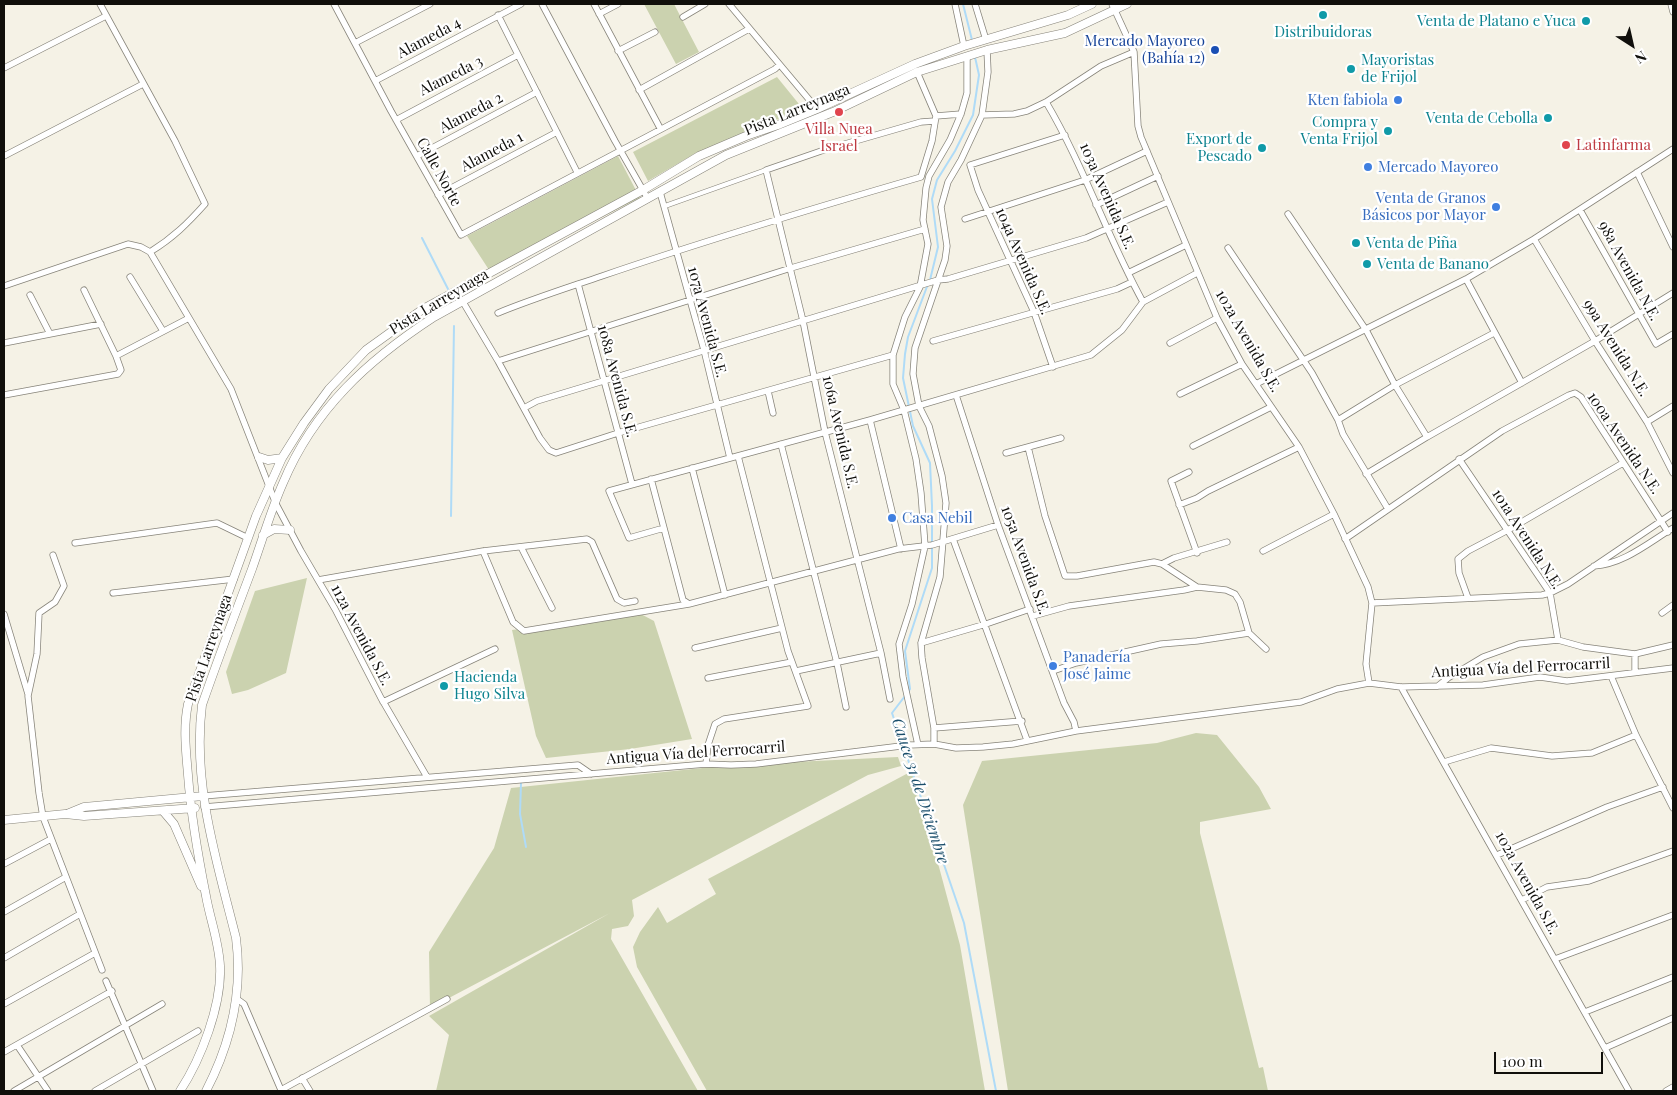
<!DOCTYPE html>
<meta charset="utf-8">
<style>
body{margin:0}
#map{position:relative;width:1677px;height:1095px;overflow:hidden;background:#f5f2e6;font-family:"Playfair Display",serif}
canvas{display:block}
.frame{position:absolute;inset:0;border:5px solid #100f0b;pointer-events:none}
.north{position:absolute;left:1607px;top:20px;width:50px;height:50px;-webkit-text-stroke:4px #fff;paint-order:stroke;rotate:145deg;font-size:14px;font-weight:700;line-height:20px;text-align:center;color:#100f0b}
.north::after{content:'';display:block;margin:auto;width:18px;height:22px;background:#100f0b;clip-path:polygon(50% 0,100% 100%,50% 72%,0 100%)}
.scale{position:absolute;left:1494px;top:1052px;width:109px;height:22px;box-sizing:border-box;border:2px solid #100f0b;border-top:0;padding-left:6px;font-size:15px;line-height:18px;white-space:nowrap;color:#100f0b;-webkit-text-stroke:4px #fff;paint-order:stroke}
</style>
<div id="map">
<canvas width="1677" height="1095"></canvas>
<div class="frame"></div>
<div class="north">N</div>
<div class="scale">100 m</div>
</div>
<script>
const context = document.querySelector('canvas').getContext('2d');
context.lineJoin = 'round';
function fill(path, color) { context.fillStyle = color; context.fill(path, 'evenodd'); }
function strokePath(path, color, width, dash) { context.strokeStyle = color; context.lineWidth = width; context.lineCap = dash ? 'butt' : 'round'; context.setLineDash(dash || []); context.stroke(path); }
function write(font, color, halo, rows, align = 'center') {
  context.font = font + ' "Playfair Display",serif'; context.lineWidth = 4.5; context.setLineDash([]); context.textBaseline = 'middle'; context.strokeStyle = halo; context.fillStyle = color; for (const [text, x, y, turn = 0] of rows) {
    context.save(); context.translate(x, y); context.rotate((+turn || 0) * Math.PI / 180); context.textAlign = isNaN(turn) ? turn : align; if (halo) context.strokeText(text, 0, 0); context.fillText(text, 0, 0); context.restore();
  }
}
fill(new Path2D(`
 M644 4H674L699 52 676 64Z
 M777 77 803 109 696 153 648 181 633 152Z
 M618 156 640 198 491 273 467 236Z
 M307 578 286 673 248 690 232 694 226 672 255 591Z
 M639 613 654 621 692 739 630 749 546 758 536 736 512 630Z
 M1196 733 1217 735 1259 787 1271 809 1200 822V833L1259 1068 1263 1067 1268 1091H1008L963 805 982 761 1157 743Z
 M898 757 901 766 868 775 632 900 634 916 628 926 612 929 611 939 698 1091H436L449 1035 429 1016 610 913 430 1008 429 952 494 848 511 788 731 765Z
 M912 771 922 816 939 867 960 945 985 1091H707L637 967 633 947 640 932 658 907 667 923 716 894 708 879Z`), '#cbd2af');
strokePath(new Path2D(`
 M963 4 972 40
 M422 238 448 289
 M930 280 938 247 932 199 937 180 955 151 973 115 979 75 975 57
 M451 516 454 326
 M908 692 910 689 905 651 932 568V506L930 463 913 426 903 378 905 354 908 337 928 284
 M905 696 892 713 964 923 996 1091
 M521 783 520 814 526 847`), '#afdbf7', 2);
const pedestrian = new Path2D(`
 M665 206 766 170`);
const minor = new Path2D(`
 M334 4 391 111 461 235 775 69 779 65
 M542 4 615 141 648 199
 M594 4 660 128
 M729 4 817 109
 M955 4 964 46
 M975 4 986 40
 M1112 4 1134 52 1138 126 1141 137 1217 318 1242 364 1299 447 1334 514 1368 587 1372 603 1366 664 1369 683
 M1671 4 1673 12
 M599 14 618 4
 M498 15 577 172
 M683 17 705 4
 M355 43 430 4
 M618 51 655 32
 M4 68 106 16
 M375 81 521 4
 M639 90 749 29
 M1046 102C1084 166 1107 237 1143 302
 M982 115 1014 114 1027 111 1046 102 1101 66 1134 52
 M936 116 961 114
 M396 120 518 55
 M4 156 143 84
 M417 156 537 92
 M1637 172 1673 247
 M660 192 704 350 730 458
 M438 195 557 132
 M1096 205 1158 176
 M1580 210 1656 344 1673 334
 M1288 214 1366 330 1395 385 1427 437
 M965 219 1085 180 1147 151
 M1534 239 1595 341 1647 422 1673 473
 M1228 248 1312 373 1338 420 1343 434 1388 509
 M150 252 231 389 276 504 301 551 335 609 381 698 427 777
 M1128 273 1186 245
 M130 277 163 331
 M1466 279 1522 383
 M578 284 632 484
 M4 286 128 244 141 247 150 252C173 238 188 223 205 204L175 141 100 4
 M84 290 116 356 189 318
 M30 295 50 334
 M463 302 498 361 540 438 549 450 556 453 618 433 893 355
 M498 313C532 299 567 288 602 276 707 240 814 208 921 177L932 141 936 116 917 72
 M933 341 1117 289 1132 282
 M4 343 101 324
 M1170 343 1217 318
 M498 361 791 268 925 229
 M1053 367 1034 312 978 190 970 165 1065 135
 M1256 384 1466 279 1534 239 1673 149
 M768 391 773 413
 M1180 394 1242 364
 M4 395 118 374 121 370 116 356
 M956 395 998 525 1064 703 1074 722 1076 731
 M524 408 537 401 938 280 948 279 1086 238 1168 202
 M870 420 901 549
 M1338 420 1395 385 1494 333
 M1647 422 1673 406
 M781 444 837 663 846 707
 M1193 446 1271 407
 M1028 447 1045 516 1065 576H1077L1154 562 1162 564 1197 587 1226 590 1235 594 1240 602 1249 633 1266 649
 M1006 453 1061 438
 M1459 459 1550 593 1558 640
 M692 468 725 595
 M1189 472 1171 481 1197 553
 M1366 474 1427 437 1595 341 1673 293
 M651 479 683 600 689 604 898 549 932 545 998 525
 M1179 505 1197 498 1208 491 1299 447
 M664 528 629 538 609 491 870 420 1091 355 1122 330 1143 302 1197 273
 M953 539 1027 740
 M1345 539 1502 431 1569 395 1575 393 1581 397 1668 532
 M75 543 217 523 248 538
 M521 547 552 608
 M483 551 513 622 524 631 689 604
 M1263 551 1334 514
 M53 555 64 586 55 602 39 613 37 654 28 696 39 793 43 817 102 970
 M1162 564 1174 558 1227 542
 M1594 566C1624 564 1648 543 1673 528
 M318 580 483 551 587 539 592 542 617 599 624 603 635 601
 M113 593 234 579
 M1468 598 1459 573 1458 559 1468 551 1508 530 1623 463
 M1372 603 1542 595 1550 593 1568 584 1673 513
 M1662 613 1673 605
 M4 614 28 694
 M1033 616 1069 606 1184 590 1197 587
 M921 643 986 624 1030 609
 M695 648 782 628
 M1635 654V672
 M796 671 881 653
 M1053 671 1076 663 1161 644 1197 641 1249 633
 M1611 676 1636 735 1673 808
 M708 678 792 662
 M1438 686 1448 678 1483 657 1519 644 1558 640 1583 647 1635 654 1673 645
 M1401 687 1629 1091
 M890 699 881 653 825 432 803 321 766 170 824 150 921 122 935 121
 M383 702 495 649
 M934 728 1022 721
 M934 744V728L922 658 921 643 940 577 946 503 942 476 929 426 919 406 913 374 915 348 945 260 947 246 941 207 948 182 961 160 982 115 988 72 987 50
 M918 745 903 677 899 644 912 604 925 546 921 493 916 459 904 410 893 384V355L905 317 920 287 928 244 923 220 926 188 929 176 950 140 961 114 967 93V56
 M1444 762 1491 748 1552 756 1592 753 1636 735
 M706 764 708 745 715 724 724 719 808 706 788 651 738 456
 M203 796 578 765 591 774
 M204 807 706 764 731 765 756 764 909 745 934 744 956 748 983 747 1013 744 1076 731 1301 702 1337 689 1369 683 1401 687 1438 686 1483 685 1540 677 1567 681 1673 668
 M1497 855 1607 807 1663 787
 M4 864 51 839
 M1522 900 1547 887 1589 881 1673 851
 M4 912 66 877
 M4 958 80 914
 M1555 959 1673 915
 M106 981 153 1091
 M237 999 244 1004 281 1090 447 999
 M4 1004 95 953
 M1585 1012 1673 977
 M17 1045 48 1091
 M1605 1048 1673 1018
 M4 1052 112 991
 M302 1078 310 1091
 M14 1091 162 1004
 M95 1091 198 1031
 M1666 1091 1673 1087`);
const secondary = new Path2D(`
 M259 457 268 460 282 458
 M263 535 274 529 290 530
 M163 811 174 824 201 886
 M67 814 84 807 203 796
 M4 820 65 814 84 816 195 808
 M180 1091C201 1059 222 1005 220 966 219 942 210 919 206 896 198 856 191 815 188 775 186 751 183 728 188 704L256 516 282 458 304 423 329 389 366 350 423 309 643 190 699 156 746 136 778 125 817 109 915 64 964 46 1068 15 1092 4
 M206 1091C231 1043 243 992 236 938 217 862 192 784 202 705 218 659 235 614 252 569 262 541 271 510 283 483 314 409 368 360 434 317L726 155 833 112 917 72 987 50 1065 33 1127 4`);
strokePath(pedestrian, '#87847a', 5.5);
strokePath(minor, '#87847a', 7);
strokePath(secondary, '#87847a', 9);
strokePath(pedestrian, '#fff', 4.5);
strokePath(minor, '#fff', 5.5);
strokePath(secondary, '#fff', 8);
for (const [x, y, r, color] of [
 [1323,15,5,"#0f9aa8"],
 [1586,21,5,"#0f9aa8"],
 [1215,50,5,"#1a4fb4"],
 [1351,69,5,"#0f9aa8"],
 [1398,100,5,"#3f7fe0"],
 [839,112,5,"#e0444e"],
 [1548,118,5,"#0f9aa8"],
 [1388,131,5,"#0f9aa8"],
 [1566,145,5,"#e0444e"],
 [1262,148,5,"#0f9aa8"],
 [1368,167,5,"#3f7fe0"],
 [1496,207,5,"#3f7fe0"],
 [1356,243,5,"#0f9aa8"],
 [1367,264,5,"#0f9aa8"],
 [892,518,5,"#3f7fe0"],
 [1053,666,5,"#3f7fe0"],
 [444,686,5,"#0f9aa8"]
]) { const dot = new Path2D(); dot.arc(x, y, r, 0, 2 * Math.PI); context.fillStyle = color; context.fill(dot); strokePath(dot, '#fff', 2); }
write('15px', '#0d838f', '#fff', [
 ["Venta de Platano e Yuca",1576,21],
 ["Distribuidoras",1323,32,"center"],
 ["Mayoristas",1361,60,"left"],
 ["de Frijol",1361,77,"left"],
 ["Venta de Cebolla",1538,118],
 ["Compra y",1378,122],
 ["Venta Frijol",1378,139],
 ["Export de",1252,139],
 ["Pescado",1252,156],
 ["Venta de Piña",1366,243,"left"],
 ["Venta de Banano",1377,264,"left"],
 ["Hacienda",454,677,"left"],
 ["Hugo Silva",454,694,"left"]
], 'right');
write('15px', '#100f0b', '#fff', [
 ["Alameda 4",429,38,-28],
 ["Alameda 3",451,76,-27],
 ["Pista Larreynaga",797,110,-22],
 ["Alameda 2",471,113,-28],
 ["Alameda 1",492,152,-28],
 ["Calle Norte",439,172,61],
 ["103a Avenida S.E.",1107,196,66],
 ["104a Avenida S.E.",1023,261,66],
 ["98a Avenida N.E.",1629,271,61],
 ["Pista Larreynaga",439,302,-31],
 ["107a Avenida S.E.",707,322,75],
 ["102a Avenida S.E.",1248,341,60],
 ["99a Avenida N.E.",1616,348,58],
 ["108a Avenida S.E.",617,381,75],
 ["106a Avenida S.E.",840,432,77],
 ["100a Avenida N.E.",1624,443,56],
 ["101a Avenida N.E.",1527,539,57],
 ["105a Avenida S.E.",1025,560,70],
 ["112a Avenida S.E.",361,635,62],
 ["Pista Larreynaga",209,648,-71],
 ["Antigua Vía del Ferrocarril",1521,668,-3],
 ["Antigua Vía del Ferrocarril",696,753,-4],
 ["102a Avenida S.E.",1527,883,61]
]);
write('15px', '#164399', '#fff', [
 ["Mercado Mayoreo",1205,41],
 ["(Bahía 12)",1205,58]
], 'right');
write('15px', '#366cbe', '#fff', [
 ["Kten fabiola",1388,100,"right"],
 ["Mercado Mayoreo",1378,167],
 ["Venta de Granos",1486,198,"right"],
 ["Básicos por Mayor",1486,215,"right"],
 ["Casa Nebil",902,518],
 ["Panadería",1063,657],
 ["José Jaime",1063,674]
], 'left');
write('15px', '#be3a42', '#fff', [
 ["Villa Nuea",839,129],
 ["Israel",839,146],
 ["Latinfarma",1576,145,"left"]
]);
write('italic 16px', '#1a4e6b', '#fff', [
 ["Cauce 31 de Diciembre",920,791,72]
]);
</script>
